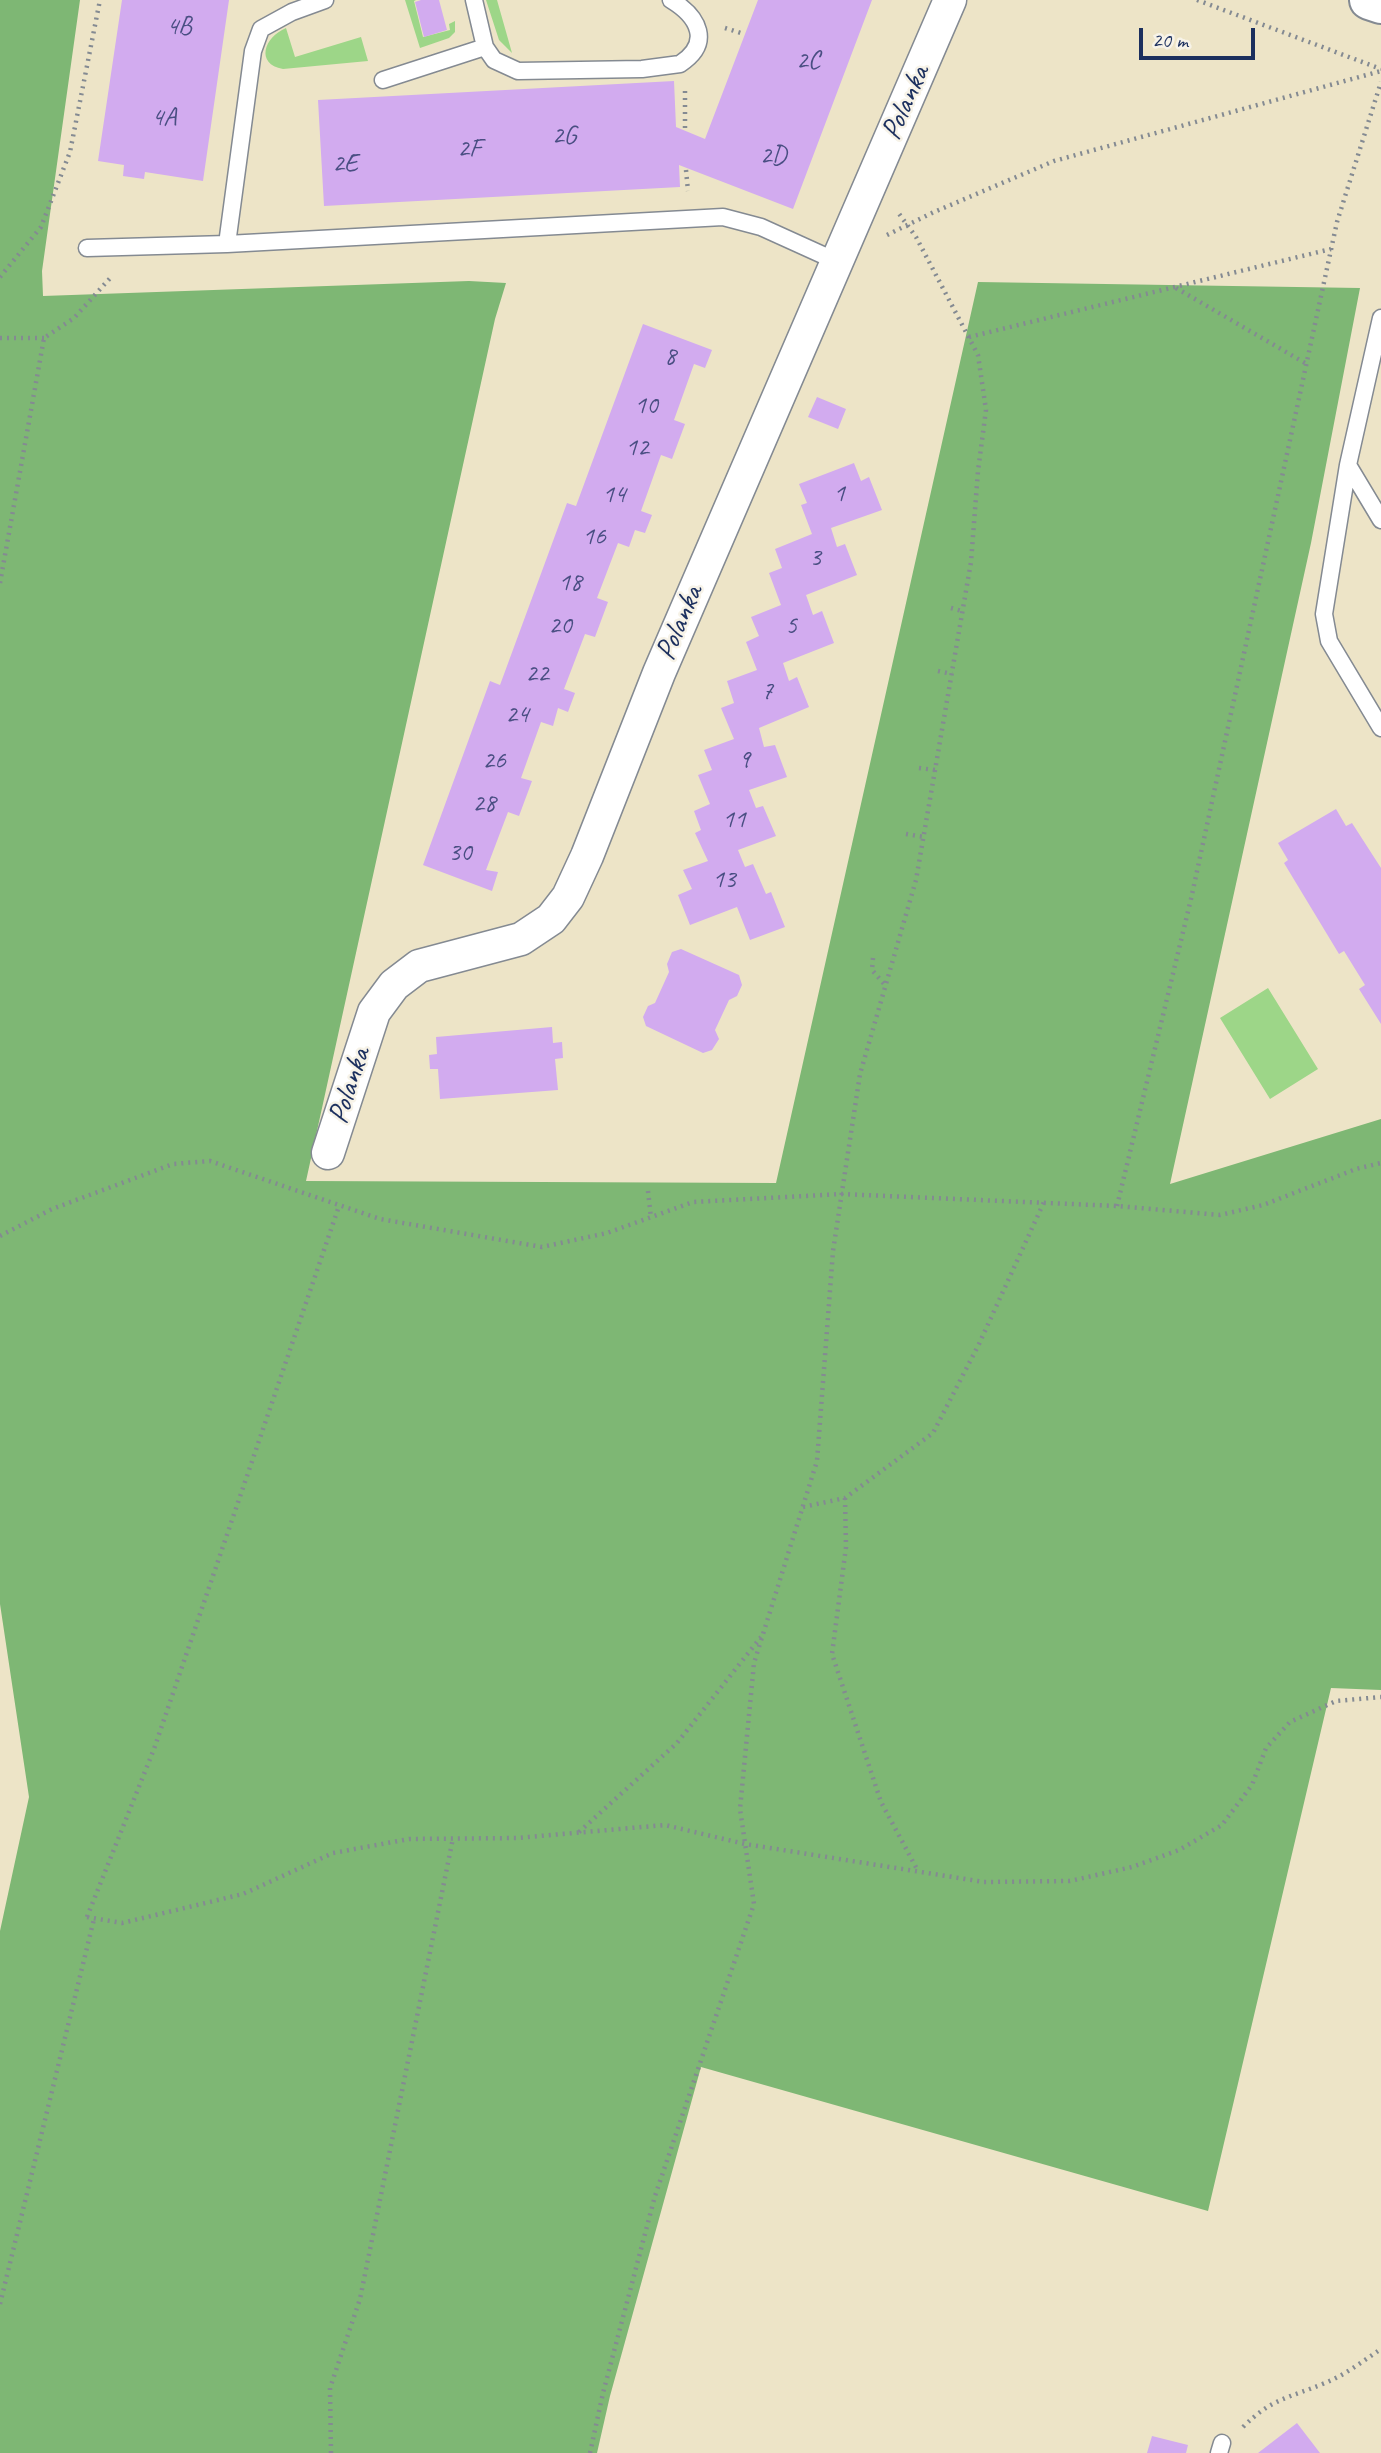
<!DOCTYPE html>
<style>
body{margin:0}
#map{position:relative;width:1381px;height:2453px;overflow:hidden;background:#ede4c7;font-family:Caveat,sans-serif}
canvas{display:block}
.scale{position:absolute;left:1139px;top:28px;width:116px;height:32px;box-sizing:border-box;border:4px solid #1b2f5e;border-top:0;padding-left:9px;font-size:21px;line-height:24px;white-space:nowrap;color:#1b2f5e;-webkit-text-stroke:5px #f7f3e8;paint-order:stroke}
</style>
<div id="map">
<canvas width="1381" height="2453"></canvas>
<div class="scale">20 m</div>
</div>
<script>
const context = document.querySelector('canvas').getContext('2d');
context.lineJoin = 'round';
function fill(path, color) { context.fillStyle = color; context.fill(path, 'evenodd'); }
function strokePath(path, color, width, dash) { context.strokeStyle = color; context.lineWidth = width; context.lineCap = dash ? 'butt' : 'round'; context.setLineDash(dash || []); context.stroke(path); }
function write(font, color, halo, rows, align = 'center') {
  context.font = font + ' Caveat,sans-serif'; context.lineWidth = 5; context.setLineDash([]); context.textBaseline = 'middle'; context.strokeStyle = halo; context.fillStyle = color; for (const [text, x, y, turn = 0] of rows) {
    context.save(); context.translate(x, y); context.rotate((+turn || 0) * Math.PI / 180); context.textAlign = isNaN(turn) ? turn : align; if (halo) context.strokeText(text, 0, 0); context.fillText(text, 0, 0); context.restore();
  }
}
fill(new Path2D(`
 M405 0H416L414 1 423 37 450 30 449 24 455 21V32L449 38 420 48Z
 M486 0H497L512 53 499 40Z
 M286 28 295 57 361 37 368 61 283 69C255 64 264 37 286 28Z
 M1268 988 1318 1069 1270 1099 1220 1018Z`), '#9dd688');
fill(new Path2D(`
 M0 0H80L42 271 43 296 469 281 506 283 495 319 306 1181 776 1183 978 282 1360 288 1311 543 1170 1184 1381 1119V1690L1331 1688 1208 2211 701 2067 610 2396 597 2453H0V1931L29 1797 0 1604Z`), '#7eb774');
fill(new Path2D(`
 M122 0H229L203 181 145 172 144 179 123 176 124 165 98 161Z
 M421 0H439L447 30 424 37 415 2Z
 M758 0H872L793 209 679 165 680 187 324 206 318 100 674 81 676 127 705 139Z
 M643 324 712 350 705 368 694 364 674 420 685 424 672 459 661 455 641 511 652 515 645 533 635 530 629 547 618 543 597 598 608 602 595 637 585 634 564 689 575 693 568 712 558 708 553 726 541 722 521 778 532 781 519 816 508 812 486 870 498 872 492 891 423 865 490 681 500 685 567 503 576 506Z
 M817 397 846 409 838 429 808 417Z
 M854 463 861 481 869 477 882 510 831 528 837 547 845 544 857 575 806 595 813 615 822 611 834 643 783 663 789 681 797 677 809 707 759 728 764 747 775 745 787 777 749 790 756 808 763 806 776 836 738 850 745 867 753 864 766 894 771 892 785 927 750 940 737 907 690 925 678 895 692 889 683 870 708 861 695 833 701 830 694 811 710 804 698 775 712 770 704 750 734 739 721 708 734 703 727 681 757 670 746 642 759 636 751 617 781 605 769 573 782 568 775 549 812 534 801 505 807 503 799 484Z
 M1336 809 1346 826 1352 823 1381 868V1024L1359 989 1365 985 1344 951 1339 954 1284 863 1288 860 1278 843Z
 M681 949 739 975 742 985 737 996 729 1000 715 1030 719 1039 712 1050 703 1053 646 1026 643 1017 648 1006 655 1003 669 972 667 964 672 952Z
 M552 1027 553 1043 562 1042 563 1058 555 1059 558 1090 440 1099 438 1069H430L429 1055 437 1054 436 1037Z
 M1297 2423 1320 2453H1258Z
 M1152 2436 1188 2445 1186 2453H1147Z`), '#d2abef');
const service = new Path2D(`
 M474 0 485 47 494 60 518 71 642 69 680 64C712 43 699 17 671 0
 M383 80 485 47
 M227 244 723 217 761 227 836 261
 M87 248 227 244 253 51 261 29 292 12 325 0
 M1381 318 1348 465 1381 520
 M1348 465 1324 614 1329 641 1381 728
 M1219 2453 1222 2443`);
const minor = new Path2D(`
 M328 1153 374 1012 394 985 419 966 521 939 551 919 568 897 587 856 659 673 950 0`);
const tertiary = new Path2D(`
 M1369 0 1381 4`);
strokePath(service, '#848a92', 19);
strokePath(minor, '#848a92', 35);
strokePath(tertiary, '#848a92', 42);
strokePath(new Path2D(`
 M1197 0 1381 69
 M725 28 744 34
 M685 91V129
 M686 170 688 191
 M887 235 934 212 1054 161 1381 71
 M0 277 41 227 70 152 100 0
 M1176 288 1305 363
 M969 337 1331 249
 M0 338H44
 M0 583 44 338 74 318 112 276
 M951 608 962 611
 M938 671 952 674
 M919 768 935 770
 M906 834 924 837
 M873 958 872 970 885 985
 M648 1191 651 1218
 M1117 1206 1191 899 1337 222 1381 82
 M0 1236 52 1209 173 1164 210 1161 380 1219 542 1247 607 1233 693 1202 841 1194 1117 1206 1220 1215 1263 1205 1356 1169 1381 1163
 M845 1498 846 1547 832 1654 881 1802 918 1871
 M803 1507 845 1498 933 1433 979 1344 1044 1202
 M579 1832 677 1743 761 1637
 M87 1917 122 1923 243 1894 333 1853 409 1839 517 1838 665 1825 745 1844 984 1882 1070 1881 1132 1867 1179 1850 1222 1825 1252 1785 1266 1748 1290 1722 1336 1701 1381 1697
 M87 1917 154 1749 339 1206
 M0 2304 94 1919
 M1243 2427C1272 2398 1289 2398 1325 2383 1345 2375 1363 2361 1381 2349
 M331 2453 330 2388 360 2299 453 1838
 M590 2453 603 2393 655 2196 754 1904 740 1809 754 1663 817 1461 833 1251 860 1074 916 880 971 562 978 471 986 410 978 355 916 237 897 211`), '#848a92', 4.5, [2, 5]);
strokePath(service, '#fff', 16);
strokePath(minor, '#fff', 32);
strokePath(tertiary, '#fff', 38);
write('26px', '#494e82', null, [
 ["4B",179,27],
 ["2C",808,61],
 ["4A",164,118],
 ["2G",564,136],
 ["2F",469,149],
 ["2D",773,156],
 ["2E",345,164],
 ["8",670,357],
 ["10",646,406],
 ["12",637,448],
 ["1",839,494],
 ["14",614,495],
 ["16",594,537],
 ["3",815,558],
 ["18",570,583],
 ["20",560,626],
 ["5",791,626],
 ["22",537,674],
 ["7",767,692],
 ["24",517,715],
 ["9",744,760],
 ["26",494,761],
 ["28",484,804],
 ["11",734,820],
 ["30",460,853],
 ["13",724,880]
]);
write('30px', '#1b2f5e', '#f7f3e8', [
 ["Polanka",906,103,-66],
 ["Polanka",680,623,-67],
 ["Polanka",350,1086,-72]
]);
</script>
